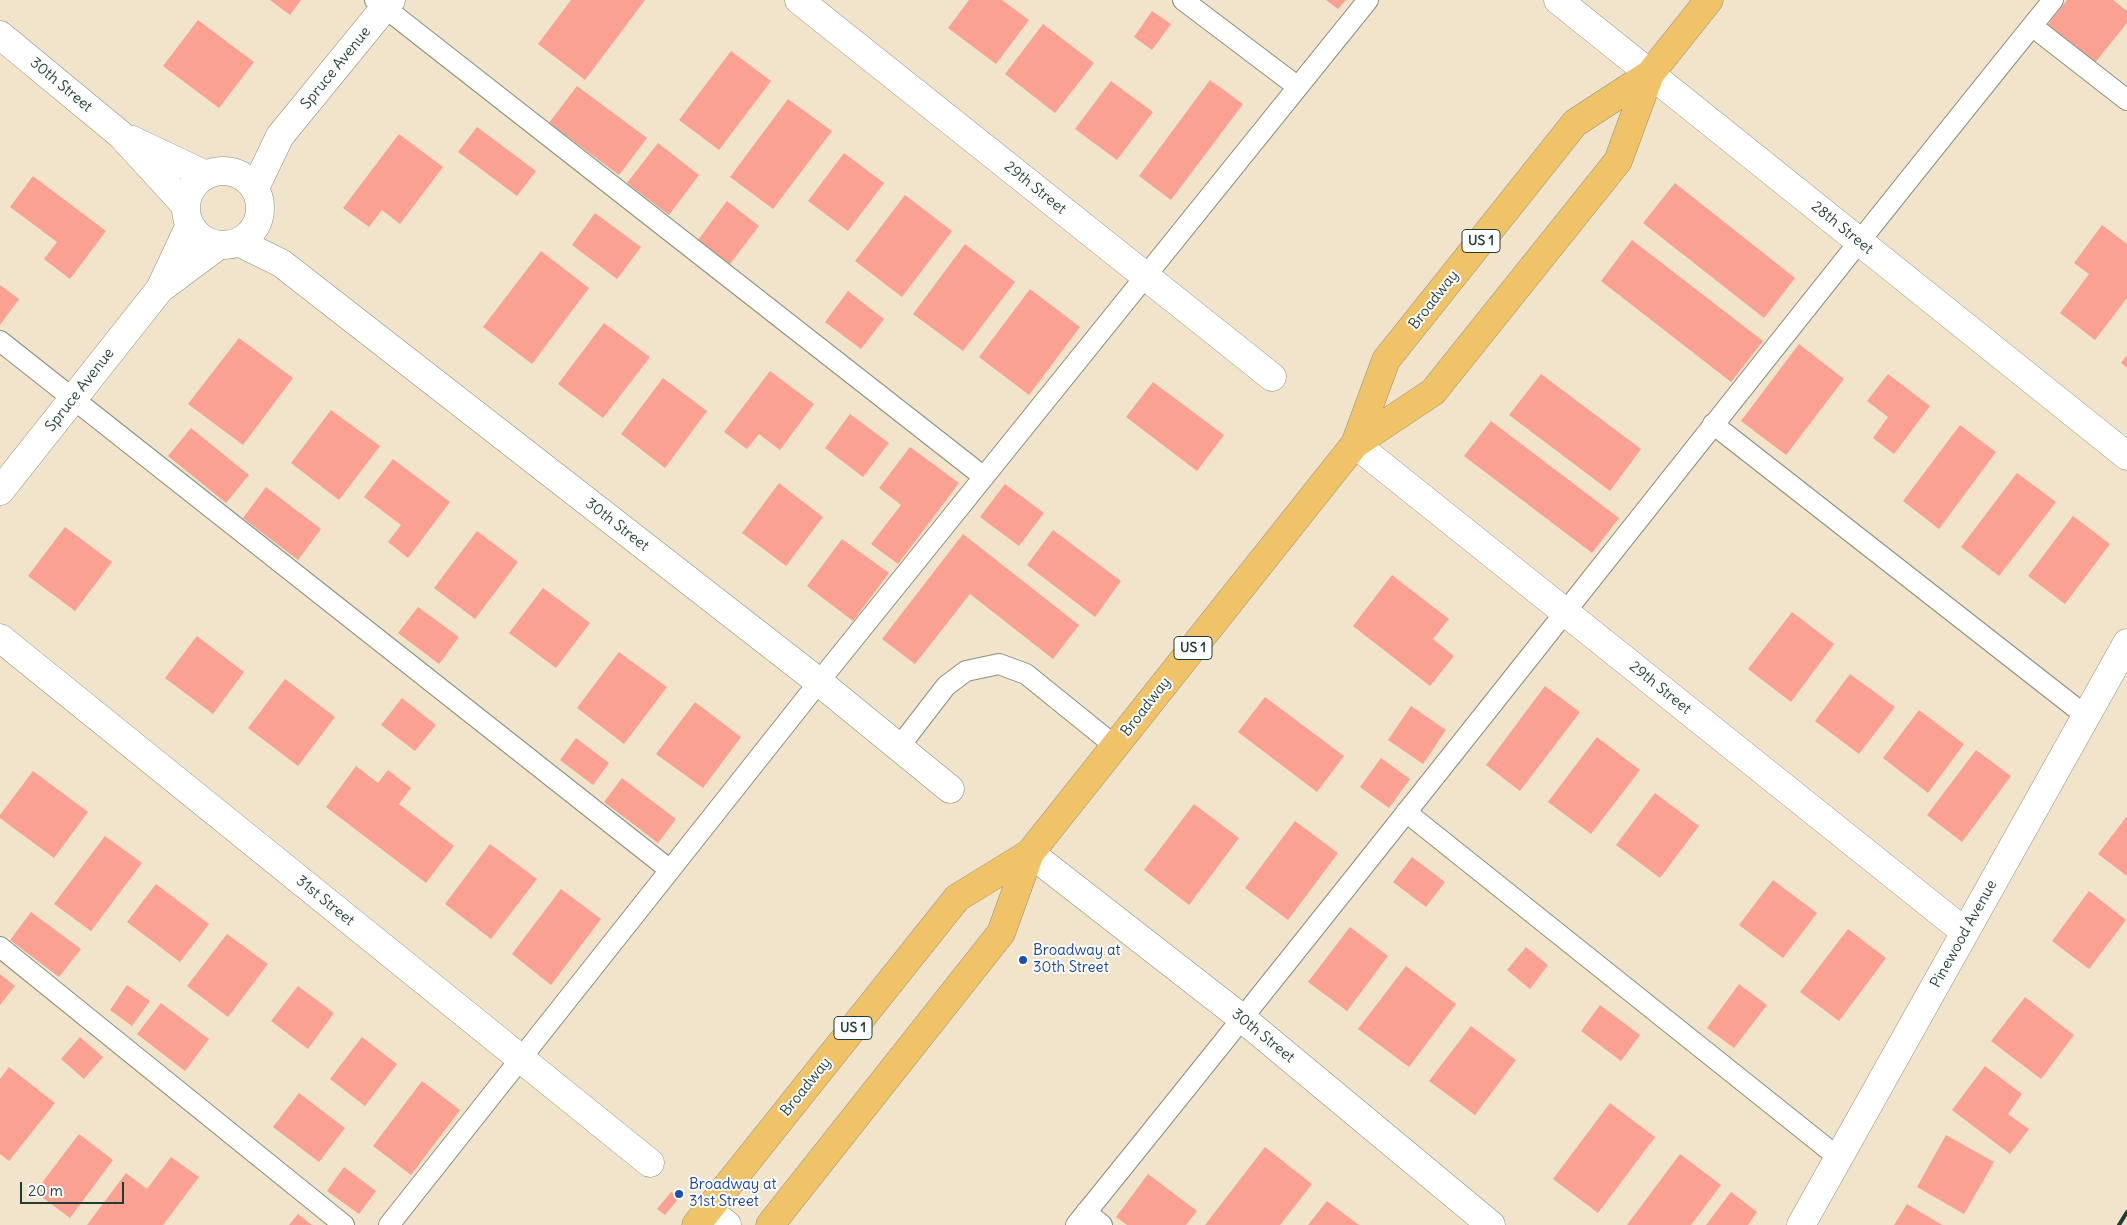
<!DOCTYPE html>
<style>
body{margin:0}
#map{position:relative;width:2127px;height:1225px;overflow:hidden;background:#f2e4ca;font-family:Delius,sans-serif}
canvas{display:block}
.scale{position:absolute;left:20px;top:1182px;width:104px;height:22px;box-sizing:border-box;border:2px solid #1f3d34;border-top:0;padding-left:6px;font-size:15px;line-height:18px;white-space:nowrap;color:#1f3d34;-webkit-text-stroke:4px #fff;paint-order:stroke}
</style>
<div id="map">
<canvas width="2127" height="1225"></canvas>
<div class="scale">20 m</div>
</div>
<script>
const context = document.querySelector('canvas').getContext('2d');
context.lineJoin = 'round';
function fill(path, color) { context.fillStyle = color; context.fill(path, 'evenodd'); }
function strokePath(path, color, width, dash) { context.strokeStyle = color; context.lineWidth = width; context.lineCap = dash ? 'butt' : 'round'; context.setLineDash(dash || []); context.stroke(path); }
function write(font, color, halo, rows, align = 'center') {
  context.font = font + ' Delius,sans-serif'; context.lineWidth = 4; context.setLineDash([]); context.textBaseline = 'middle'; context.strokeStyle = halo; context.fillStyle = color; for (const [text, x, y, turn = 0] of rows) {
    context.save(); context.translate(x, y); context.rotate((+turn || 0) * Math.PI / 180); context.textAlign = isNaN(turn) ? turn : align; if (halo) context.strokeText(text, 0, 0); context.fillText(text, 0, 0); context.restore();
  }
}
fill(new Path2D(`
 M270 0H301L290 15Z
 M571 0H645L585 80 538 44Z
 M969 0H1002L1029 20 996 64 948 28Z
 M1326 0H1346L1338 9Z
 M2067 0H2113L2127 11V23L2094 64 2047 26Z
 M1152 11 1171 24 1152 50 1134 37Z
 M198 20 254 62 219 108 163 66Z
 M1043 24 1094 63 1055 113 1005 74Z
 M731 51 771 81 719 150 679 120Z
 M1210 80 1243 104 1171 200 1139 176Z
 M1111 81 1153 112 1117 160 1075 129Z
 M577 86 647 138 619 175 549 123Z
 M788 99 832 131 773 209 730 177Z
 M477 127 536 171 517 196 458 152Z
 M399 134 443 167 400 224 382 210 369 227 343 208Z
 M658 143 699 175 669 215 627 183Z
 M844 153 884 183 848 231 808 201Z
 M33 176 106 231 70 279 44 259 57 242 10 207Z
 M1675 183 1795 278 1764 318 1643 223Z
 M905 195 952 231 902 297 855 261Z
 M727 201 759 226 730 264 698 240Z
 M595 213 641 247 617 279 572 245Z
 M2102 225 2127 244V298L2095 340 2060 313 2089 274 2074 263Z
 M1632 240 1763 341 1731 382 1601 281Z
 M965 244 1015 282 963 351 913 314Z
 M541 251 589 288 532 364 483 327Z
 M0 285 19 299 0 325Z
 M1030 289 1080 327 1029 395 979 357Z
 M848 291 884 319 861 349 825 322Z
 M604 323 650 357 603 418 558 384Z
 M239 338 293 378 243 445 188 404Z
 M1799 344 1844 379 1786 455 1741 421Z
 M2127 355V368L2121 363Z
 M770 371 814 404 780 450 759 434 747 449 724 432Z
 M1541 374 1641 449 1610 491 1509 415Z
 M1888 374 1930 406 1894 454 1873 438 1888 417 1867 401Z
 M663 378 707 411 665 468 621 434Z
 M1153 382 1224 435 1197 471 1126 417Z
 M331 410 380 446 339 500 291 463Z
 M850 414 889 443 863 477 825 448Z
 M1491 421 1619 518 1592 553 1464 456Z
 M1960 425 1996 452 1939 529 1903 501Z
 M191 428 249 475 226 503 168 456Z
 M910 447 959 483 898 564 871 544 901 505 879 488Z
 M393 459 450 502 408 558 388 542 401 525 364 497Z
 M2017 473 2056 502 1999 576 1961 547Z
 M779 483 823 517 786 566 742 533Z
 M1005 484 1044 513 1019 546 980 517Z
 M266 487 321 529 298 560 243 518Z
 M2073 516 2110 544 2065 604 2028 576Z
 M65 527 112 562 75 611 28 576Z
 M1053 530 1121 581 1095 617 1027 565Z
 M477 531 518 562 475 619 434 588Z
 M963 534 1079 625 1053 659 970 594 915 664 882 639Z
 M842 539 889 573 853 621 807 586Z
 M1392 575 1449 619 1433 639 1454 656 1430 686 1353 626Z
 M543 588 590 623 556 668 509 633Z
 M418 607 459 637 439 664 398 633Z
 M1792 612 1834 644 1791 702 1748 669Z
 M197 636 244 672 213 714 165 678Z
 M619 652 667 687 624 744 577 708Z
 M1850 674 1895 707 1859 754 1815 721Z
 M285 679 335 717 298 766 248 728Z
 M1545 686 1580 712 1520 791 1486 765Z
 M1265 697 1344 756 1317 792 1238 732Z
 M402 698 436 725 415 751 381 725Z
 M695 702 741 737 703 788 656 754Z
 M1411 706 1446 730 1423 764 1388 740Z
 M1919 710 1964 744 1928 793 1883 758Z
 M1597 737 1640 770 1591 834 1548 802Z
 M576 738 609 763 593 785 560 760Z
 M1976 750 2011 776 1962 842 1927 815Z
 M1381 758 1410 779 1389 808 1360 787Z
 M356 766 378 783 388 770 411 788 399 804 454 846 426 883 326 807Z
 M33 771 88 812 54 858 0 818V815Z
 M622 778 676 819 658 843 604 802Z
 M1655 793 1699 826 1660 878 1616 845Z
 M1194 804 1239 838 1189 905 1144 870Z
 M2127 816V876L2098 854Z
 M1295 821 1338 853 1288 920 1245 888Z
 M105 836 142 863 91 931 54 904Z
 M490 844 537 879 491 939 445 904Z
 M1412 857 1445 882 1426 907 1393 882Z
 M1773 880 1817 913 1783 958 1739 925Z
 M156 884 209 924 180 962 127 922Z
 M561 889 601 919 551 985 512 954Z
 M2089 891 2126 920 2089 969 2052 941Z
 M31 912 81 949 59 977 10 940Z
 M1350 927 1388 956 1347 1011 1308 982Z
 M1848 929 1886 958 1839 1021 1800 992Z
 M227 934 268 964 228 1017 187 986Z
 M1526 947 1548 965 1530 989 1507 970Z
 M1406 966 1456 1004 1409 1067 1358 1029Z
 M0 974 15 986 0 1005Z
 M1739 984 1767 1005 1734 1048 1707 1028Z
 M127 985 150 1001 132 1026 110 1010Z
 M298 986 334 1013 308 1049 271 1021Z
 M2025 997 2074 1035 2041 1079 1991 1041Z
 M161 1003 209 1039 185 1071 137 1034Z
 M1600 1005 1640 1035 1621 1061 1581 1031Z
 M1471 1026 1516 1060 1475 1115 1429 1081Z
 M80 1037 103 1057 84 1079 61 1059Z
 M362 1037 397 1064 365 1106 330 1079Z
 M1985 1066 2022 1094 2008 1114 2029 1129 2010 1154 1952 1110Z
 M9 1067 55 1103 9 1161 0 1154V1079Z
 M422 1081 460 1110 411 1175 373 1146Z
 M299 1093 345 1128 319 1162 273 1127Z
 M1610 1103 1655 1137 1598 1213 1553 1179Z
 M79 1134 113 1160 70 1218 35 1192Z
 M1946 1135 1994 1162 1964 1214 1917 1187Z
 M1265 1147 1312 1184 1280 1225H1205Z
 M1680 1154 1721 1185 1691 1225H1627Z
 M171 1157 199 1177 163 1225H87L126 1173 147 1189Z
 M344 1167 376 1191 359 1214 327 1191Z
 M1148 1174 1197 1211 1186 1225H1127L1116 1217Z
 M671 1192 679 1198 665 1215 657 1209Z
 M1731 1192 1757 1212 1748 1225H1706Z
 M1327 1201 1359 1225H1308Z
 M1907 1204 1942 1225H1894Z
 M298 1214 312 1225H289Z`), '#faa191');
const lane = new Path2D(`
 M375 0 984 477
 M1183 0 1298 87
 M2032 26 2127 100
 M0 341 670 870
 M1713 424 2086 716
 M899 747 946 686 966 671 999 664 1026 674 1115 746
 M1406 812 1839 1158
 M0 947 344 1225
 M1086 1212 1102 1225
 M389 1225 834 663 1368 0
 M1076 1225C1405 819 1725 406 2053 0`);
const street = new Path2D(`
 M799 0 1272 377
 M1558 0 2127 456
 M0 35 121 135 186 206
 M132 140 206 175
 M186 208a37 37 0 1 1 74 0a37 37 0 1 1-74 0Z
 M255 188 280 136 391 0
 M238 242 281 263 819 682 950 789
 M164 286 219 245
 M1355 444 1965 932
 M0 491 160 289 190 225
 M0 638 650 1163
 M1030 853 1243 1019 1491 1225
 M708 1210 727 1225
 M1801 1225 2127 643`);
const primary = new Path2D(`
 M1355 444 1386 360 1575 123 1650 74 1709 0
 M696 1225 957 898 1030 853
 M770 1225 1001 933 1030 853 1355 444 1433 392 1618 161 1650 74`);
strokePath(lane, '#88907f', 22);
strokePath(street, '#88907f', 29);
strokePath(primary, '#88907f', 29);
strokePath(lane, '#fff', 20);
strokePath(street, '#fff', 28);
strokePath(primary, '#f0c369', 28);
strokePath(new Path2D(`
 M2119 1225 2127 1212`), '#1f3d34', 4);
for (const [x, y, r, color] of [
 [1023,960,5,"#1a4fb4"],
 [679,1194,5,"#1a4fb4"]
]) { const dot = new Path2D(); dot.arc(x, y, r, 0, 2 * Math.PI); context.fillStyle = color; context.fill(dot); strokePath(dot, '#fff', 2); }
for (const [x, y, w] of [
 [1481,241,38],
 [1193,648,38],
 [853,1028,38]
]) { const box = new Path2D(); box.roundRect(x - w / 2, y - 11.5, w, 23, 4); context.fillStyle = '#fff'; context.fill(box); strokePath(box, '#1f3d34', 1); }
write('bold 14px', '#1f3d34', null, [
 ["US 1",1481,241],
 ["US 1",1193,648],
 ["US 1",853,1028]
]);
write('15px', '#1f3d34', '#fff', [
 ["Spruce Avenue",336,68,-51],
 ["30th Street",61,85,40],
 ["29th Street",1035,188,39],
 ["28th Street",1842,228,39],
 ["Broadway",1434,300,-52],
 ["Spruce Avenue",80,390,-52],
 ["30th Street",617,525,38],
 ["29th Street",1660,688,39],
 ["Broadway",1146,707,-52],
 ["31st Street",325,901,39],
 ["Pinewood Avenue",1964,934,-61],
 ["30th Street",1263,1036,39],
 ["Broadway",806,1087,-51]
]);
write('15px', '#164399', '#fff', [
 ["Broadway at",1033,951],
 ["30th Street",1033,968],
 ["Broadway at",689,1185],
 ["31st Street",689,1202]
], 'left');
</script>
